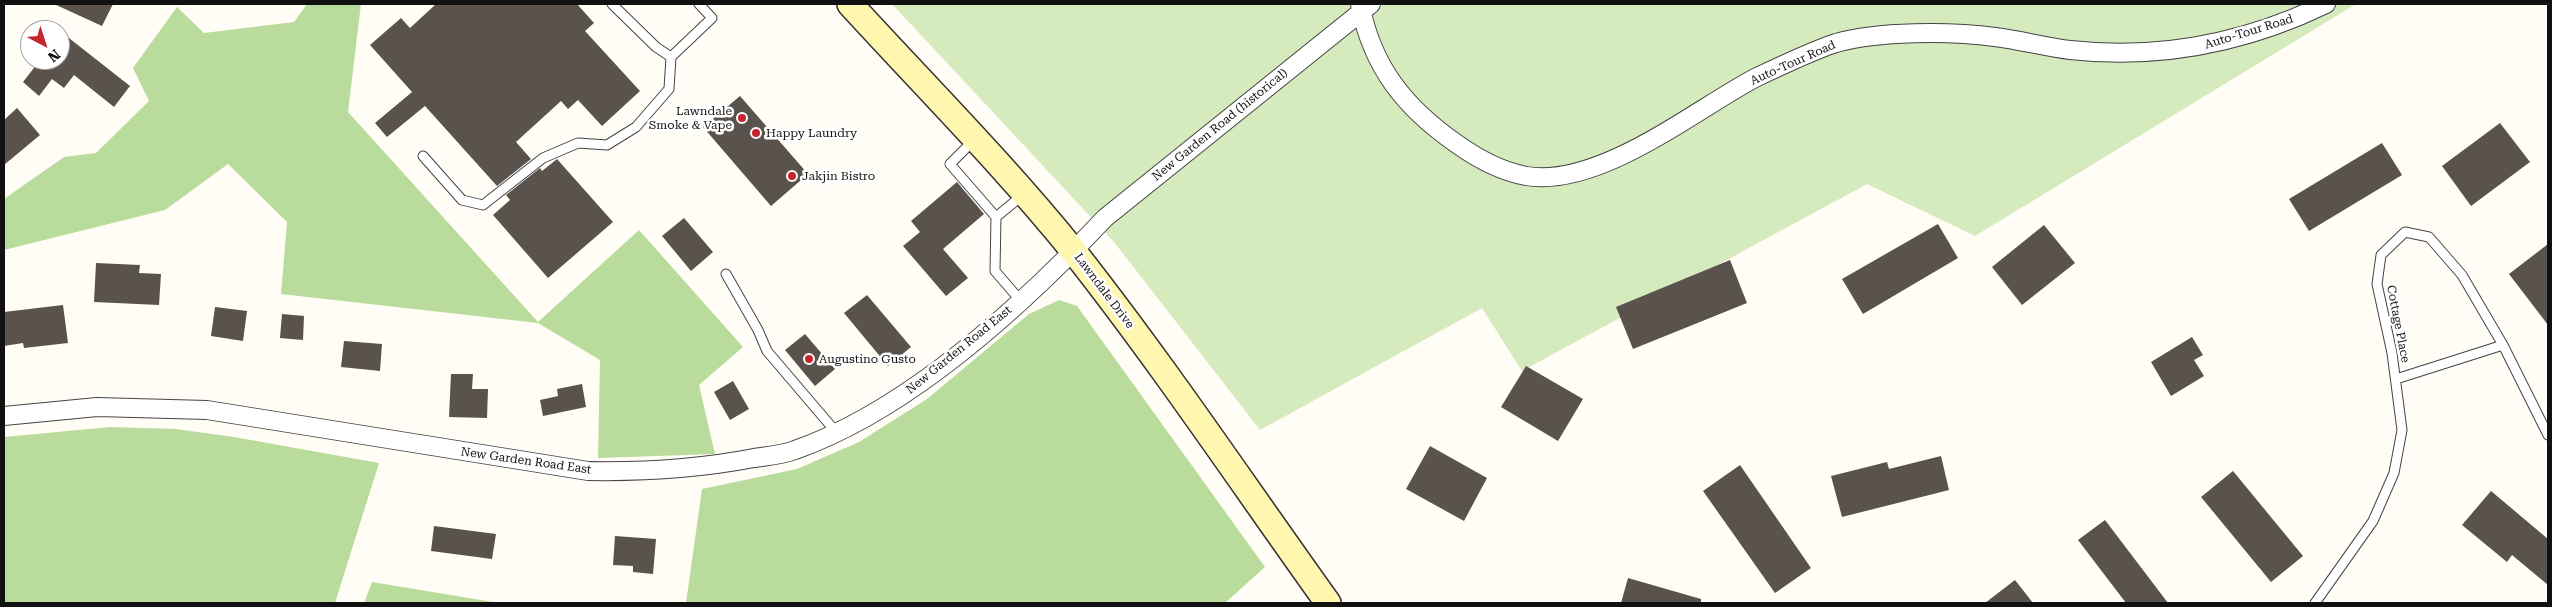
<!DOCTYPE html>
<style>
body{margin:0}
#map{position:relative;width:2552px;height:607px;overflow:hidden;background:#fffdf5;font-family:"Roboto Serif",serif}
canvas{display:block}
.frame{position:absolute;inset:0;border:5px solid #111;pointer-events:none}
.north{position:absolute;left:20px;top:20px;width:50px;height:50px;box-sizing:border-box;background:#fff;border:1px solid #a0a0a0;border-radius:50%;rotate:140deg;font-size:14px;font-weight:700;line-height:20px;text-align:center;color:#111}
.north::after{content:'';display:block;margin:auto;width:18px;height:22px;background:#c4262e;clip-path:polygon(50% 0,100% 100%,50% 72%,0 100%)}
</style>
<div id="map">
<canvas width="2552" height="607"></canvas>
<div class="frame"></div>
<div class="north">N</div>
</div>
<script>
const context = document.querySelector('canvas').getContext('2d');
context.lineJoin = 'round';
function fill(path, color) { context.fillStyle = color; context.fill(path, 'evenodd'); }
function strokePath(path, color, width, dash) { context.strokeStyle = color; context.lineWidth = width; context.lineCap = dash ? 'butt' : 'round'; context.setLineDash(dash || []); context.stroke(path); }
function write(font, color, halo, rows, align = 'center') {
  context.font = font + ' "Roboto Serif",serif'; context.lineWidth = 5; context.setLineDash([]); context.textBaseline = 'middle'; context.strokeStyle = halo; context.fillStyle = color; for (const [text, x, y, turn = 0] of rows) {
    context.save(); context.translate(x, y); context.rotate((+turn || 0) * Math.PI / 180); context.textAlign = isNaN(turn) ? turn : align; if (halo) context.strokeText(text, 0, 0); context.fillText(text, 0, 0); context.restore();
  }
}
fill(new Path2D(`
 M892 4H2356L1975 236 1867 184 1522 371 1482 308 1260 430 1114 242Z`), '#d5ebbd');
fill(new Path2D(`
 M307 4H361L348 112 538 322 639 230 743 347 699 385 715 454 598 458 600 360 538 323 281 294 287 222 228 164 165 210 4 250V199L64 157 96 153 149 101 133 68 177 7 204 33 294 22Z
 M1059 300 1077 306 1265 567 1225 603H686L702 489 797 469 859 442 927 399 1029 314Z
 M110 427 176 429 234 437 379 463 335 603H4V437Z
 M372 582 499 603H364Z`), '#b9dc9c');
fill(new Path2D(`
 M54 4H113L102 26Z
 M436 4H577L594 23 585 31 640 91 602 126 578 100 568 109 561 101 516 142 531 159 497 186 425 106 387 137 375 123 412 92 370 45 401 18 410 28Z
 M60 31 130 86 114 107 74 75 64 88 52 79 39 96 23 82 40 60H60Z
 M740 96 808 174 771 206 703 127Z
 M17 108 40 135 4 165V120Z
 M2500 123 2530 162 2471 206 2442 166Z
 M2382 143 2402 175 2309 231 2289 199Z
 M557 159 613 222 548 278 493 215 510 200 506 195 540 168 542 171Z
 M957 182 984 214 943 249 968 278 946 296 903 246 920 232 911 221Z
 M684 218 713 252 691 271 662 236Z
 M1938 224 1958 258 1863 314 1842 279Z
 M2044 225 2075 263 2022 305 1992 267Z
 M2548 244V325L2509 274Z
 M1730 260 1747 303 1633 349 1616 307Z
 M96 263 140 265 139 273 161 274 159 305 94 302Z
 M867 295 911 347 888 366 844 313Z
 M63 305 68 343 24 348 23 343 4 346V312Z
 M215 307 247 311 243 341 211 336Z
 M282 314 304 316 303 340 280 338Z
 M805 334 835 369 815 386 785 350Z
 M2192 337 2203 355 2194 360 2204 376 2171 396 2151 362Z
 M344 341 382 344 380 371 341 367Z
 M1526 366 1583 399 1558 441 1501 407Z
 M451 374H473L472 389H488L487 418 449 417Z
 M733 381 749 409 730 420 714 392Z
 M582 384 586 407 543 416 540 400 558 396 557 389Z
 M1430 446 1487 478 1464 521 1406 489Z
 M1941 456 1949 490 1842 517 1831 476 1887 462 1889 469Z
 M1740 465 1811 568 1775 593 1703 491Z
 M2233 471 2303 556 2271 582 2201 497Z
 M2491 491 2548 539V585L2512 555 2507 562 2462 525Z
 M2105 520 2168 603H2126L2078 540Z
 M434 526 496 534 492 559 431 551Z
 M615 536 656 539 653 574 633 572V566L613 565Z
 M1628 578 1701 599V603H1621Z
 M2015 580 2033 603H1985Z`), '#5a524d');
const lane = new Path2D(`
 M612 4 656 47 671 57
 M974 140 950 164 996 217 1024 194
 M423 156 462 200 483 205 543 158 578 143 607 145 636 127 669 89 671 57 712 18 699 4
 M996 217 995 271 1020 300
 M726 274 758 330 767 351 836 432
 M2396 379 2503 345
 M2315 603 2373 521 2394 473 2402 430 2392 353 2377 284 2381 255 2405 232 2429 237 2462 275 2503 345 2548 435`);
const street = new Path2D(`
 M1360 4C1372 67 1405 108 1457 144 1478 159 1500 171 1526 176 1599 188 1693 111 1755 78 1776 68 1814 50 1836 43 1878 31 1950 31 1995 37 2020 40 2045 47 2070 50 2161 60 2245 43 2326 4
 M4 416 97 407 207 410 588 471C645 472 697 469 754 458 767 456 782 455 795 450 909 410 1023 305 1105 218L1371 4`);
const secondary = new Path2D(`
 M850 4C925 86 1005 166 1075 253 1164 366 1244 486 1328 603`);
strokePath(lane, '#444', 11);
strokePath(street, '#444', 20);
strokePath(secondary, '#333', 28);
strokePath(lane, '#fff', 9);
strokePath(street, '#fff', 18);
strokePath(secondary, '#fff6b0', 25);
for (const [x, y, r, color] of [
 [742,118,5,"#c4262e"],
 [756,133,5,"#c4262e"],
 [792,176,5,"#c4262e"],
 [809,359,5,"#c4262e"]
]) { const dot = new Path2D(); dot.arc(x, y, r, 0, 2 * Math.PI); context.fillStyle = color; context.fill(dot); strokePath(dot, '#fff', 2); }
write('12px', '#111', '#fff', [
 ["Auto-Tour Road",2249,32,-17],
 ["Auto-Tour Road",1793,63,-24],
 ["New Garden Road (historical)",1220,125,-39],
 ["Lawndale Drive",1104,291,53],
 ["Cottage Place",2398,324,79],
 ["New Garden Road East",959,350,-39],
 ["New Garden Road East",526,461,8]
]);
write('12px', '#111', '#fff', [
 ["Lawndale",732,111,"right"],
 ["Smoke & Vape",732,125,"right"],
 ["Happy Laundry",766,133],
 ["Jakjin Bistro",802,176],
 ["Augustino Gusto",819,359]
], 'left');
</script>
